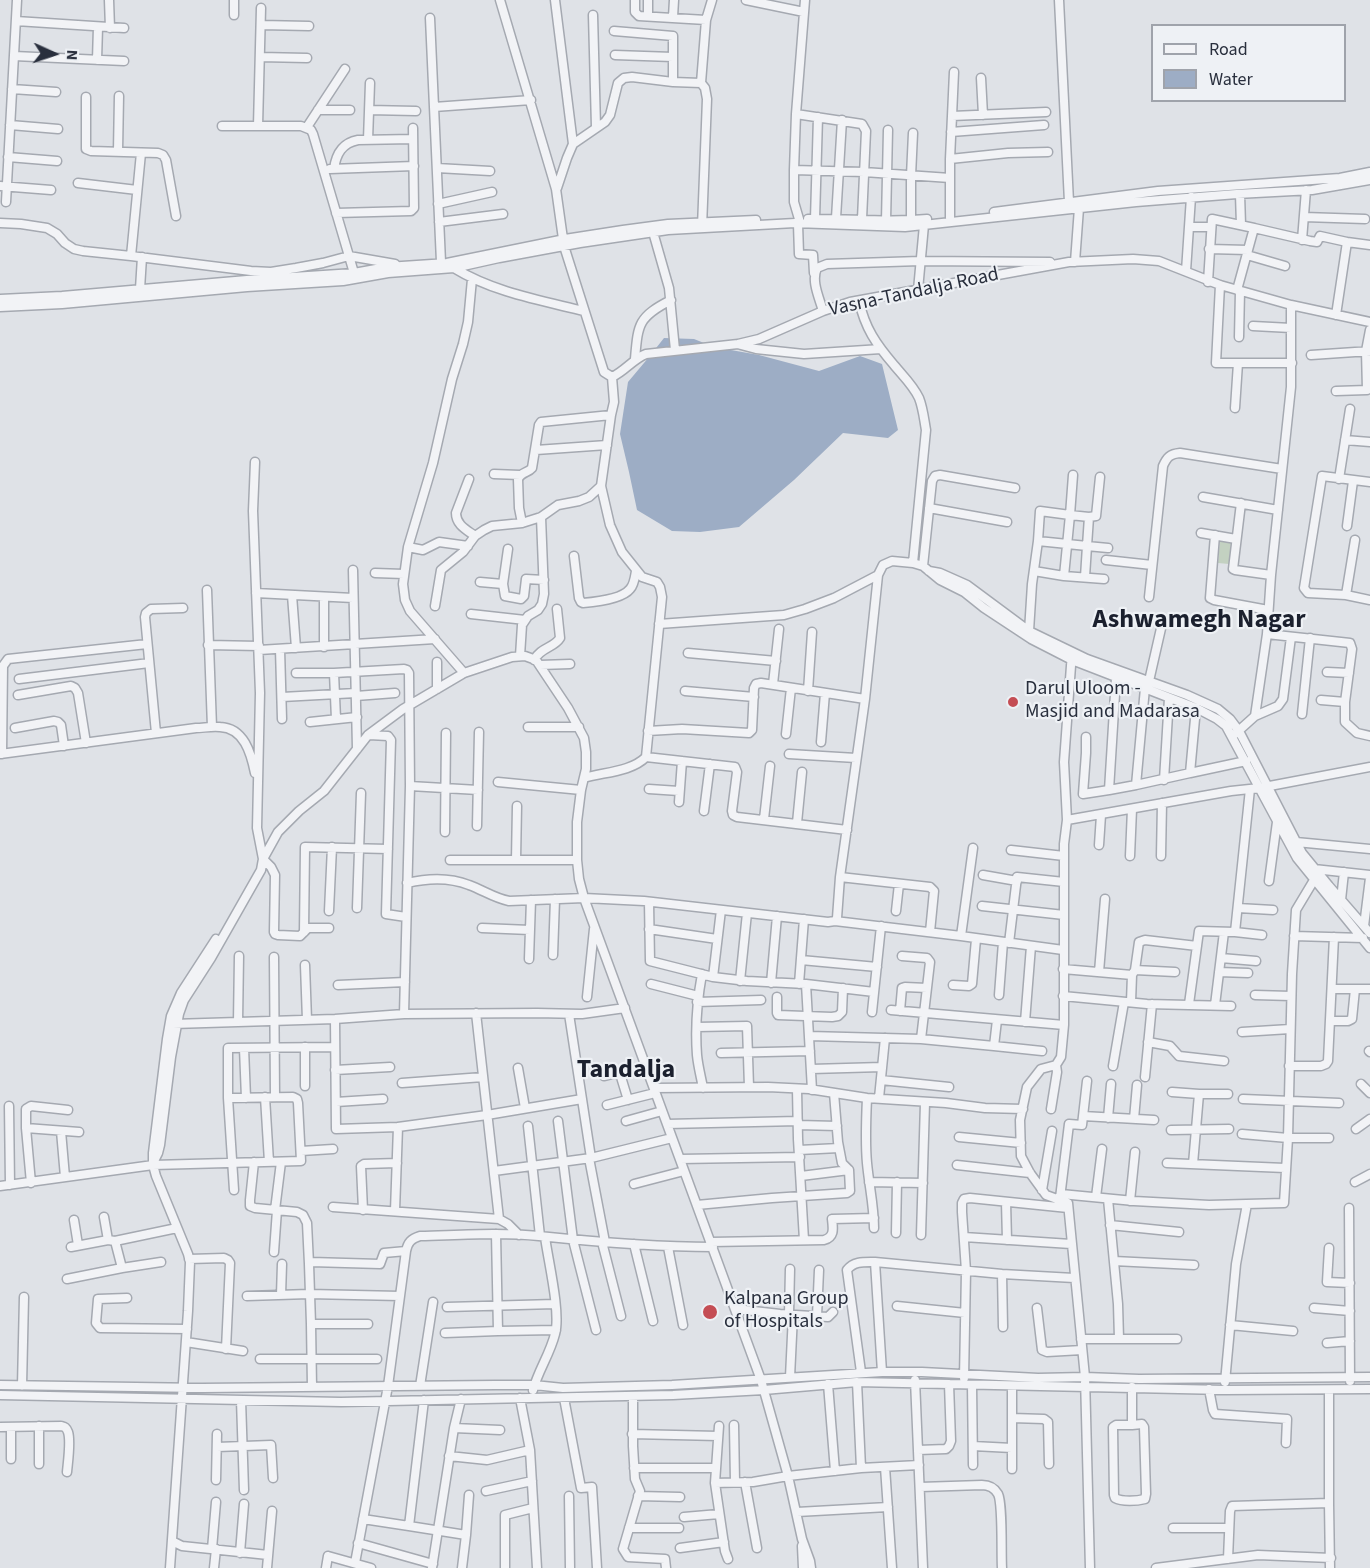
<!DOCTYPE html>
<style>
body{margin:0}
#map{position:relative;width:1370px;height:1568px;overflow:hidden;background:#dfe2e7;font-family:"Source Sans 3",sans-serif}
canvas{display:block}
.legend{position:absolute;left:1151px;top:24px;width:195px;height:78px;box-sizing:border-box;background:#eef1f5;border:2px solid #9fa3ab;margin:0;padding:8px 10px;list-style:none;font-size:18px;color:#292f3d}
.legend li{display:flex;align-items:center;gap:12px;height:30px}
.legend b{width:30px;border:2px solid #9fa3ab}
.north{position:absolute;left:24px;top:24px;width:60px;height:60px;-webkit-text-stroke:4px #eef1f5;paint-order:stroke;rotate:93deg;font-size:16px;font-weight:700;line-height:24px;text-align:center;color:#292f3d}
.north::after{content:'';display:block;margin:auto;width:21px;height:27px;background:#292f3d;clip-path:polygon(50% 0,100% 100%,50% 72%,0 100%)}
</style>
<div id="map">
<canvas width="1370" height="1568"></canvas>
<ul class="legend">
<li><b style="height:8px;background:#f2f3f6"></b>Road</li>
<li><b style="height:16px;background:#9dadc5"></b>Water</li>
</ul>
<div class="north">N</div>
</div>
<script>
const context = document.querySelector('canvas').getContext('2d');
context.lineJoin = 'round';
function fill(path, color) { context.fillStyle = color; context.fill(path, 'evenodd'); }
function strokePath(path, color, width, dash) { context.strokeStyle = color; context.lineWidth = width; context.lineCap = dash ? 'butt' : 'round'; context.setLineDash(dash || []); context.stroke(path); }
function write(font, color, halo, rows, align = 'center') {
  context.font = font + ' "Source Sans 3",sans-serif'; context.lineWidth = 4.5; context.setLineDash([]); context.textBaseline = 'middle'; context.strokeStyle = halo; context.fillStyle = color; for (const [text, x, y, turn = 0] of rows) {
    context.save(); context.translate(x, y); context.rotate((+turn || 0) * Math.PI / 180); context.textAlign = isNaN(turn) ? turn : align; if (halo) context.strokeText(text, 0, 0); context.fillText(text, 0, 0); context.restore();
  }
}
fill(new Path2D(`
 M1220 540 1231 541 1229 564 1218 563Z`), '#c3d1c1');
fill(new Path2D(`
 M664 338 694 339 714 347 759 355 819 371 860 356 882 364 898 430 888 438 843 433 794 480 739 527 700 532 672 531 637 510 629 472 620 434 628 382 649 357Z`), '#9dadc5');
const minor = new Path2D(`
 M109 0 110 28
 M500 0 556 189 564 246 577 287 604 372 612 377C625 371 633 359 646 354L738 344 759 339 823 311 850 302 1069 262 1133 259 1159 261 1220 285 1291 305 1370 322
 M555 0 573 144
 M635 0V12L639 16 706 20
 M746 0 804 12
 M1059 0 1069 202
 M234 15V0
 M593 15 596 127
 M648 16V0
 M673 17 674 0
 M430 18 441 262
 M16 21 124 28
 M261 25 309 26
 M614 31 673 36V82
 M615 55 673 57
 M14 56 124 61
 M260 57 307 58
 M97 60 98 27
 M981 78 983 115
 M701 83 705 88 707 99 702 227
 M12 89 56 92
 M86 97V149L91 151 158 153 163 155 166 160 176 216
 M434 107 531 100
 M318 110H350
 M369 110 416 111
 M796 114 862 124 866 131 862 219
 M952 116 954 72
 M10 125 58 129
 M222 126H301L311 130 313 134 354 273
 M258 126 261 8
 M307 127 345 69
 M951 132 1044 125
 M368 140 370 83
 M118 151 119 96
 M8 157 57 161
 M950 159 952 116 1046 112
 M437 168 490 171
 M330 169 414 166
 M334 169C336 154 342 143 358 140L413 139
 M794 170 864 172 950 178
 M78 183 137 190
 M0 186 51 190
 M557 188 567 158 573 144 605 122 610 115 618 83 624 78 632 77 673 82 701 83 706 20 712 0
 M1240 194 1241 225
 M6 202 17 0
 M438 204 492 192
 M994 212 1158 191 1340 178 1370 172
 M336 213 411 211 414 208 413 128
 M1304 217 1365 219
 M836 218 842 120
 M950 218V159L1008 153 1048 152
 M799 219 794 202V170L796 114 805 0
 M808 219C848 218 888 223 927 219
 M815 219 818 117
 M886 221 888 130
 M911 221V176L913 133
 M439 222 503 214
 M0 223 21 224 47 228 57 234 65 243 74 249 83 251 131 256 251 271 271 272 296 268 323 263 349 256 395 264
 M798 224 799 254 813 255 814 273
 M1189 227H1211
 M653 232 669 288 675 350
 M1302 240 1306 190
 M1209 249 1248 250
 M1247 255 1285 266
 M131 256 141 153
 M1075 262 1079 208
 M454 268C493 292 539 300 584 311
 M1186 271 1191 197
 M1208 282 1212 219 1254 228
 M1220 285 1216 363H1292
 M140 289 142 257
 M918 290 924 225
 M1237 290 1254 228 1310 241 1317 242 1320 236 1347 242 1370 245
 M0 299 62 296 247 280 354 273 387 267 447 263 565 239 623 230 668 224 756 220
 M859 301C865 328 876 344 894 365 903 376 913 385 919 398 923 408 924 419 926 430L913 563
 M0 307 62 304 247 287 343 281 388 273 454 268 499 258 580 243 668 230 795 223 905 227 1136 202 1237 194 1312 190 1370 180
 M823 311C819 297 811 281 817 268L827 264 920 261 1050 262
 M1336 315 1347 242
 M1253 326 1291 328
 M1239 337 1240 291
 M741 345 756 349 804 354 881 349
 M1311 355 1370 351
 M635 359C638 324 638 317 671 300
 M612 377 614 402 611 415 601 486 610 525 622 552 642 577 657 582 660 587 662 597 646 757 735 767 737 772 732 811 733 815 737 817 847 830
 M1336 391 1367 390 1366 351 1370 330
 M1235 408 1238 363
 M1345 440 1370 442
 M536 450 607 445
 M255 462 253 511 260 693 257 828 263 859 271 867 275 875 274 932 275 934 278 935 300 936 308 928H329
 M494 474 520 475
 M469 479 456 513C456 525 467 530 475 536
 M1339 479 1350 409
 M1370 482 1322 476 1304 588 1308 593 1346 595 1370 600
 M1203 497 1278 510
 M1241 503 1233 569 1235 570 1271 575
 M929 508 1007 522
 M522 523 519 508 518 479C521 472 528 473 532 468L539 425 541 422 611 415
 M1347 526 1353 481
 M1201 533 1236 539
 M1215 535 1210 598 1214 600 1268 610
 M1038 541 1040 511 1070 515 1073 475
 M408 547 423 550 439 542 468 546
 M574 556 579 598 581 602 583 603C595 602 622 599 630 589 634 585 635 577 636 571
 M1106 560 1152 565
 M923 566 932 481 935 476 940 475 1015 488
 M353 570 357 749
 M929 571 940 573 967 585 1029 631 1087 659 1187 695 1218 709 1230 719 1239 731 1302 853 1329 886 1370 933
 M1034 571 1064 576 1104 579
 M375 573 404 574
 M1064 576 1070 515 1089 517
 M1085 577 1087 546 1108 548
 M480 582 503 584 505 596 521 599 524 596 526 579 544 580
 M503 584 508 549
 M207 590 212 727
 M256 593 353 598
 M292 595 296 648
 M1346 595 1355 540
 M324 597V647
 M1149 597 1163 466C1167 457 1170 454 1180 453L1282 469
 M435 606 441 570 463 552 475 536 484 530 492 526 522 523 541 517 558 505 579 501 589 497 601 486
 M471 614 525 620
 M659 624 784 615 805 609 834 598 878 575
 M1029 631 1032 584 1038 541 1087 546 1089 517 1096 516 1100 477
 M1267 634 1271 575 1291 387V305
 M208 645 259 646
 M280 649 282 719
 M259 650 435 639
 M1072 652 1064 762 1067 820 1064 844V1025L1061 1057 1056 1065 1041 1069 1027 1087 1020 1120 1021 1156 1030 1173 1046 1195 1068 1203 1085 1377 1090 1568
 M688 653 776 661
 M520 656 522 625 528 616 538 610 542 604 544 594 541 517
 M534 660C541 647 554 648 560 638L557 609
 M437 662V689
 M540 665 570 664
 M1327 672 1349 673
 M296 673H334L404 669 407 670 409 673 410 786 404 1014
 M334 673 336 719
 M464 673 410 611 405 600 403 584 408 547 433 463 452 379 463 344 468 322 472 279
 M1116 678 1109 790 1136 785
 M19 679 149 663
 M1149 681 1162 624
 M773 684 779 629
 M1145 688 1136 785 1190 773
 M685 691 754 697
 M808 691 812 632
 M18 695 71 686 75 688 78 693 86 743
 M356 696 395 693
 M282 697 356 693
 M1321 700 1345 702
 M1196 708 1190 773 1246 761
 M1302 714 1310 638
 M1255 716 1278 706 1283 699 1291 637
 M310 722 357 717
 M528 727H579
 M15 728 54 721 58 722 61 725 64 746
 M648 731 682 729 749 733 752 730 754 688 756 684 761 683 865 699
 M156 733 145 617 146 613 151 609 183 608
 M786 734 791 688
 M1235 734 1255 716 1267 634 1350 643 1352 649 1345 702V722L1357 733 1370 736
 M369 735 388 736 391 740 386 914 406 917
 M1086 737V753L1083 794 1109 790
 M821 742 825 693
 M0 754 196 728C203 728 212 726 220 727 244 728 251 753 255 773
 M2 754 3 666 8 659 147 644
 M789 754 856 758
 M584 778C604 772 631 772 646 757
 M1164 780 1169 698
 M498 782 581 790
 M410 786 478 790
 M649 789 679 791
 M679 802 682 761
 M704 811 710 764
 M764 819 770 766
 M1067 820 1231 791 1259 788 1370 767
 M797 823 802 772
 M477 826 479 732
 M445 832 446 733
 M1293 844 1296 842 1370 849
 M1099 845 1101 815
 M1011 850 1064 856
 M1130 856 1132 809
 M1161 856 1162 803
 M450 860H577
 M516 860 517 806
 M1314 869 1370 875
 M983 875 1017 881
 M840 877 930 887 934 891 930 932
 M1269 881 1277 822
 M407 883C428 878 449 877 469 885 483 890 494 898 509 901L584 898 644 901 828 922 835 921 837 918 840 877 865 699 878 575 883 565 892 561 913 563 923 566 940 580 964 592 984 608 1031 639 1072 660 1196 708 1217 719 1226 726 1297 858 1370 948
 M1341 900 1344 872
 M649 902 650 961 713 977 747 981 806 984 874 992
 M982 906 1064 915
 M357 908 361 793
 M1238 908 1273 910
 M329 911 332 847
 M896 911 899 884
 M835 921 961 936 1063 950
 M1364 926 1370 878
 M482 928 530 930
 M649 929 717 939
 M304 932 305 847 388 849
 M1235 932 1262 935
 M961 936 973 848
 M1294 936 1363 938
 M1009 943 1017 877 1064 882
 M553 955 555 899
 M902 956 927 958 930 962 921 1039
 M274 957 275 1097
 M1221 958 1256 961
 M529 959 531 900
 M801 960 877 967
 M305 965 307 1020
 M1063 969 1132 975
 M1135 970 1175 972
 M1099 972 1105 899
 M1219 972 1248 973
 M702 974C697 1001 695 1028 697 1055 698 1066 701 1077 703 1088
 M713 977 721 910
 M740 981 747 913
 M771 983 777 916
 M651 984 698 996
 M799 984 804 919
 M806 984 812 1090
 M338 985 405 982
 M953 985 969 986 972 984 976 939
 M1332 989H1369
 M999 995 1003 942
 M1255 995 1291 996
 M1063 996 1147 1004 1231 1006
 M587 997 594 929
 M777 997V1013L778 1015 832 1017 838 1016 842 1012 843 988
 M697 1002 761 1000
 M1131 1002 1132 975 1135 970 1139 942 1145 940 1197 946
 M1189 1004 1199 931 1235 932 1250 789
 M1215 1005 1224 932
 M891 1010 1064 1025
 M900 1011 902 988 905 987 927 988
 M872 1012 881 926
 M476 1013 499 1219
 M335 1019 336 1129 398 1127
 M1330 1021H1348L1352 1019 1355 989
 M238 1022 239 956
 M1025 1022 1031 946
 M173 1024 335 1019 404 1014 537 1013 582 1014 625 1008
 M697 1027 747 1026 749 1087
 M1242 1032 1290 1029
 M809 1036 921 1039 994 1046 997 1020
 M1148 1042 1170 1046 1179 1056 1224 1061
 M994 1046 1042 1051
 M244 1048 246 1098
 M1369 1051 1370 1052
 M721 1053 810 1051
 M1113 1066 1124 1002
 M1289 1066H1321L1326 1064 1328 1061 1334 937
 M518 1068 525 1108
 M811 1069 882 1067
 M335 1070 390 1067
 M604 1076C610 1075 616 1071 621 1077L628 1100
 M1145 1077 1152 1004
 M881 1080 949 1087
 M402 1083 483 1077
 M1361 1084 1370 1093
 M305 1086V1047
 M654 1088 768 1087 809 1089 867 1098 946 1103 985 1108 1023 1109
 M797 1089 798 1139 804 1240
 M1172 1092 1199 1094
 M265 1097 269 1162
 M867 1098C866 1120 865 1142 867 1163 869 1185 874 1206 874 1228
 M879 1098 885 1038
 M1243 1099 1339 1103
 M336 1102 383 1099
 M607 1105 655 1093
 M9 1106 10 1185
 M1051 1109 1057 1072 1056 1065
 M1083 1116 1154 1120
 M1108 1118 1111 1084
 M1134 1119 1137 1085
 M558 1121 573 1240 596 1330
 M626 1121 662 1111
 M667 1124 798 1121
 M798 1125 837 1126
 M528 1126 540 1236
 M26 1128 79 1132
 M1356 1129 1370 1119
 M1171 1130 1229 1129
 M61 1131 65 1177
 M1242 1134 1288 1138H1329
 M959 1137 1021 1143
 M799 1150 839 1148
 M301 1151 333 1149
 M589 1158 605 1242
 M591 1158 672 1138
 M680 1159 800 1157
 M254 1162 250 1200V1206L255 1208 297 1212 303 1215 307 1223 309 1264
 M153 1163 158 1153 160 1145 171 1057 179 1014 184 1000 211 958 261 870 263 859 278 832 299 811 324 791 368 735 403 709 464 673 512 657 525 656 536 660 568 708 584 738 586 752V769L581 790 577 822V860L579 879 584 898 761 1380 788 1476 802 1539 810 1561 811 1568
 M1167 1163 1285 1168
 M1193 1164 1199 1094H1228
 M957 1165 1030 1173
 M494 1171 591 1158 569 1014
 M801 1176 849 1170
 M869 1182 923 1183
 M1355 1182 1370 1174
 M31 1183 26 1128V1109L31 1106 68 1110
 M634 1184 684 1171
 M0 1186 153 1165 301 1161 298 1103 297 1099 293 1097 228 1098
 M234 1190 228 1098V1048L335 1047
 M1042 1190 1052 1131
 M1061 1194 1134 1201 1209 1205 1284 1203 1288 1138 1292 974 1296 910 1314 880
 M1096 1197 1102 1149
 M1060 1198 1069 1124 1082 1125 1087 1081
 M1130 1201 1135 1152
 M1006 1202 1007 1240
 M697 1205 772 1198 847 1193 850 1191 849 1170 842 1163 838 1142 834 1093
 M333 1207 499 1219 508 1224 519 1235
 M1349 1208 1350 1381
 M275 1210 281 1162
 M363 1210 361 1166 364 1164 397 1163
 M395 1211 398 1127 487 1115 582 1099
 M104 1217 108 1240
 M74 1220 78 1245
 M1110 1225 1179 1232
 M896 1233 897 1182
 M496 1234 498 1331 556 1330
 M921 1235 925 1103
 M964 1237 1071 1244
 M115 1241 177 1228
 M602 1242 621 1316
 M711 1242 824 1240C835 1237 833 1228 832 1219L874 1218
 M634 1244 653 1321
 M71 1247 108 1240 115 1241 122 1268 161 1262
 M668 1247 683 1325
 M1329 1248 1327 1282 1350 1283
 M274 1252 277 1210
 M189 1259 224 1258 228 1260 230 1263 226 1349
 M1114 1261 1194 1265
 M875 1262 882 1372
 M1002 1274 1003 1327
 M67 1279 122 1268
 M281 1295 282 1264
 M247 1296 309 1294 400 1296
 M127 1298 98 1299 96 1323 100 1328 187 1329
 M897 1306 965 1313
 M447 1307 555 1304
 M1037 1308 1042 1350 1047 1352 1082 1350
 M1314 1308 1350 1311
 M736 1309 780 1314 828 1317 833 1312
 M789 1314 790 1269
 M817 1316 819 1270
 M311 1324H368
 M1230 1325 1293 1331
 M445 1333 498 1331
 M1081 1339H1119L1118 1304 1108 1199
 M1119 1339H1177
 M186 1342 243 1351
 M1327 1343 1350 1341
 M260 1359H377
 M861 1372 847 1270C854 1261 864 1262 875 1262L1002 1274 1074 1278
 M790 1377 793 1315
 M964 1378 966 1271 962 1212V1203L964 1199 970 1198 1068 1208
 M915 1380 923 1568
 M857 1382 861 1468
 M1225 1382 1236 1264 1247 1204
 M828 1384 835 1471
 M0 1385 203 1388 495 1385H534L563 1388 672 1385 882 1372H922L1038 1378 1085 1377 1139 1379 1370 1377
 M972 1385 973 1465
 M22 1386 24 1297
 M420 1386 433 1302
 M312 1387 311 1324 309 1264 311 1262 380 1264 384 1253 406 1251
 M1132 1387V1425L1142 1424 1144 1427 1146 1494 1145 1499C1137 1501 1122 1502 1115 1498L1114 1495 1113 1427 1116 1425H1132
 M1209 1389 1213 1410 1215 1414 1287 1419 1286 1443
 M533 1390C538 1371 550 1354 555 1334 561 1313 548 1260 545 1237
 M1329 1390V1503
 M0 1395 341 1402 673 1395 764 1390 857 1382 1225 1390 1370 1389
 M633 1396V1446L635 1479 640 1491 623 1549 628 1557 665 1559 666 1568
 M520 1398 530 1450 537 1568
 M564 1398 581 1488 592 1487 597 1568
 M241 1400 244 1490
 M424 1400 409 1526 466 1535 462 1568
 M1012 1418 1044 1419 1048 1422 1049 1464
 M734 1425 735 1482
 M0 1427 61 1426C65 1427 66 1427 68 1432 71 1441 68 1461 67 1472
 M11 1427V1459
 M454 1428 500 1430
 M632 1434 718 1436
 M973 1446 1012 1448
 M217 1447 271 1445 273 1478
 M918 1450 946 1449 949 1446 951 1441 949 1384
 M449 1456 487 1460 530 1450
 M39 1464V1426
 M885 1467 892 1568
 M634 1468H716
 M1012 1469V1386
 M216 1480 217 1434
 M745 1482 757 1548
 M715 1483 719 1426
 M920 1487 982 1485C989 1485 994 1487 998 1494 1003 1504 1001 1553 1002 1568
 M486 1491 532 1481
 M569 1496 570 1568
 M638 1496 680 1497
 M797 1512 888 1507
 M684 1517 719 1514
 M363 1519 409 1526
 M629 1528H679
 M1173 1528H1229
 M466 1535 469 1495
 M172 1541 182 1546 268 1555
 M358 1543 433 1564
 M802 1546 803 1568
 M680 1548 724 1542
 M212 1549 216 1502
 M240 1553 244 1504
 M728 1559 725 1551 715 1483 753 1482 788 1476 861 1468 919 1465
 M1228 1559 1230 1511 1232 1506 1329 1503 1330 1568
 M355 1563 388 1386 406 1251C408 1242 411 1239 420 1236 460 1235 500 1232 539 1236 597 1242 655 1247 713 1247
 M170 1568 188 1311 190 1262 188 1254 156 1176 153 1165V1153L167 1039 171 1016 181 993 216 939
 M214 1568 216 1549
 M267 1568 272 1511
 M326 1568 328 1556 371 1568
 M432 1568 454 1428 461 1399
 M505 1568V1515L533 1508
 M1156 1568 1258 1555 1331 1558`);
strokePath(minor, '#a5a9b1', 11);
strokePath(minor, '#f2f3f6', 8);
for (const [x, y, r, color] of [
 [1013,702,6,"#c44d54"],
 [710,1312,8,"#c44d54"]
]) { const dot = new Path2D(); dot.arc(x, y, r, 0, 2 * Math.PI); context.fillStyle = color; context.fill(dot); strokePath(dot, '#eef1f5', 2); }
write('20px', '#292f3d', '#eef1f5', [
 ["Vasna-Tandalja Road",914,293,-12]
]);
write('20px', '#292f3d', '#eef1f5', [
 ["Darul Uloom -",1025,690],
 ["Masjid and Madarasa",1025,713],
 ["Kalpana Group",724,1300],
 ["of Hospitals",724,1323]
], 'left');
write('bold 26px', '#1b202e', '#eef1f5', [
 ["Ashwamegh Nagar",1199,621],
 ["Tandalja",626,1071]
]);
</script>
